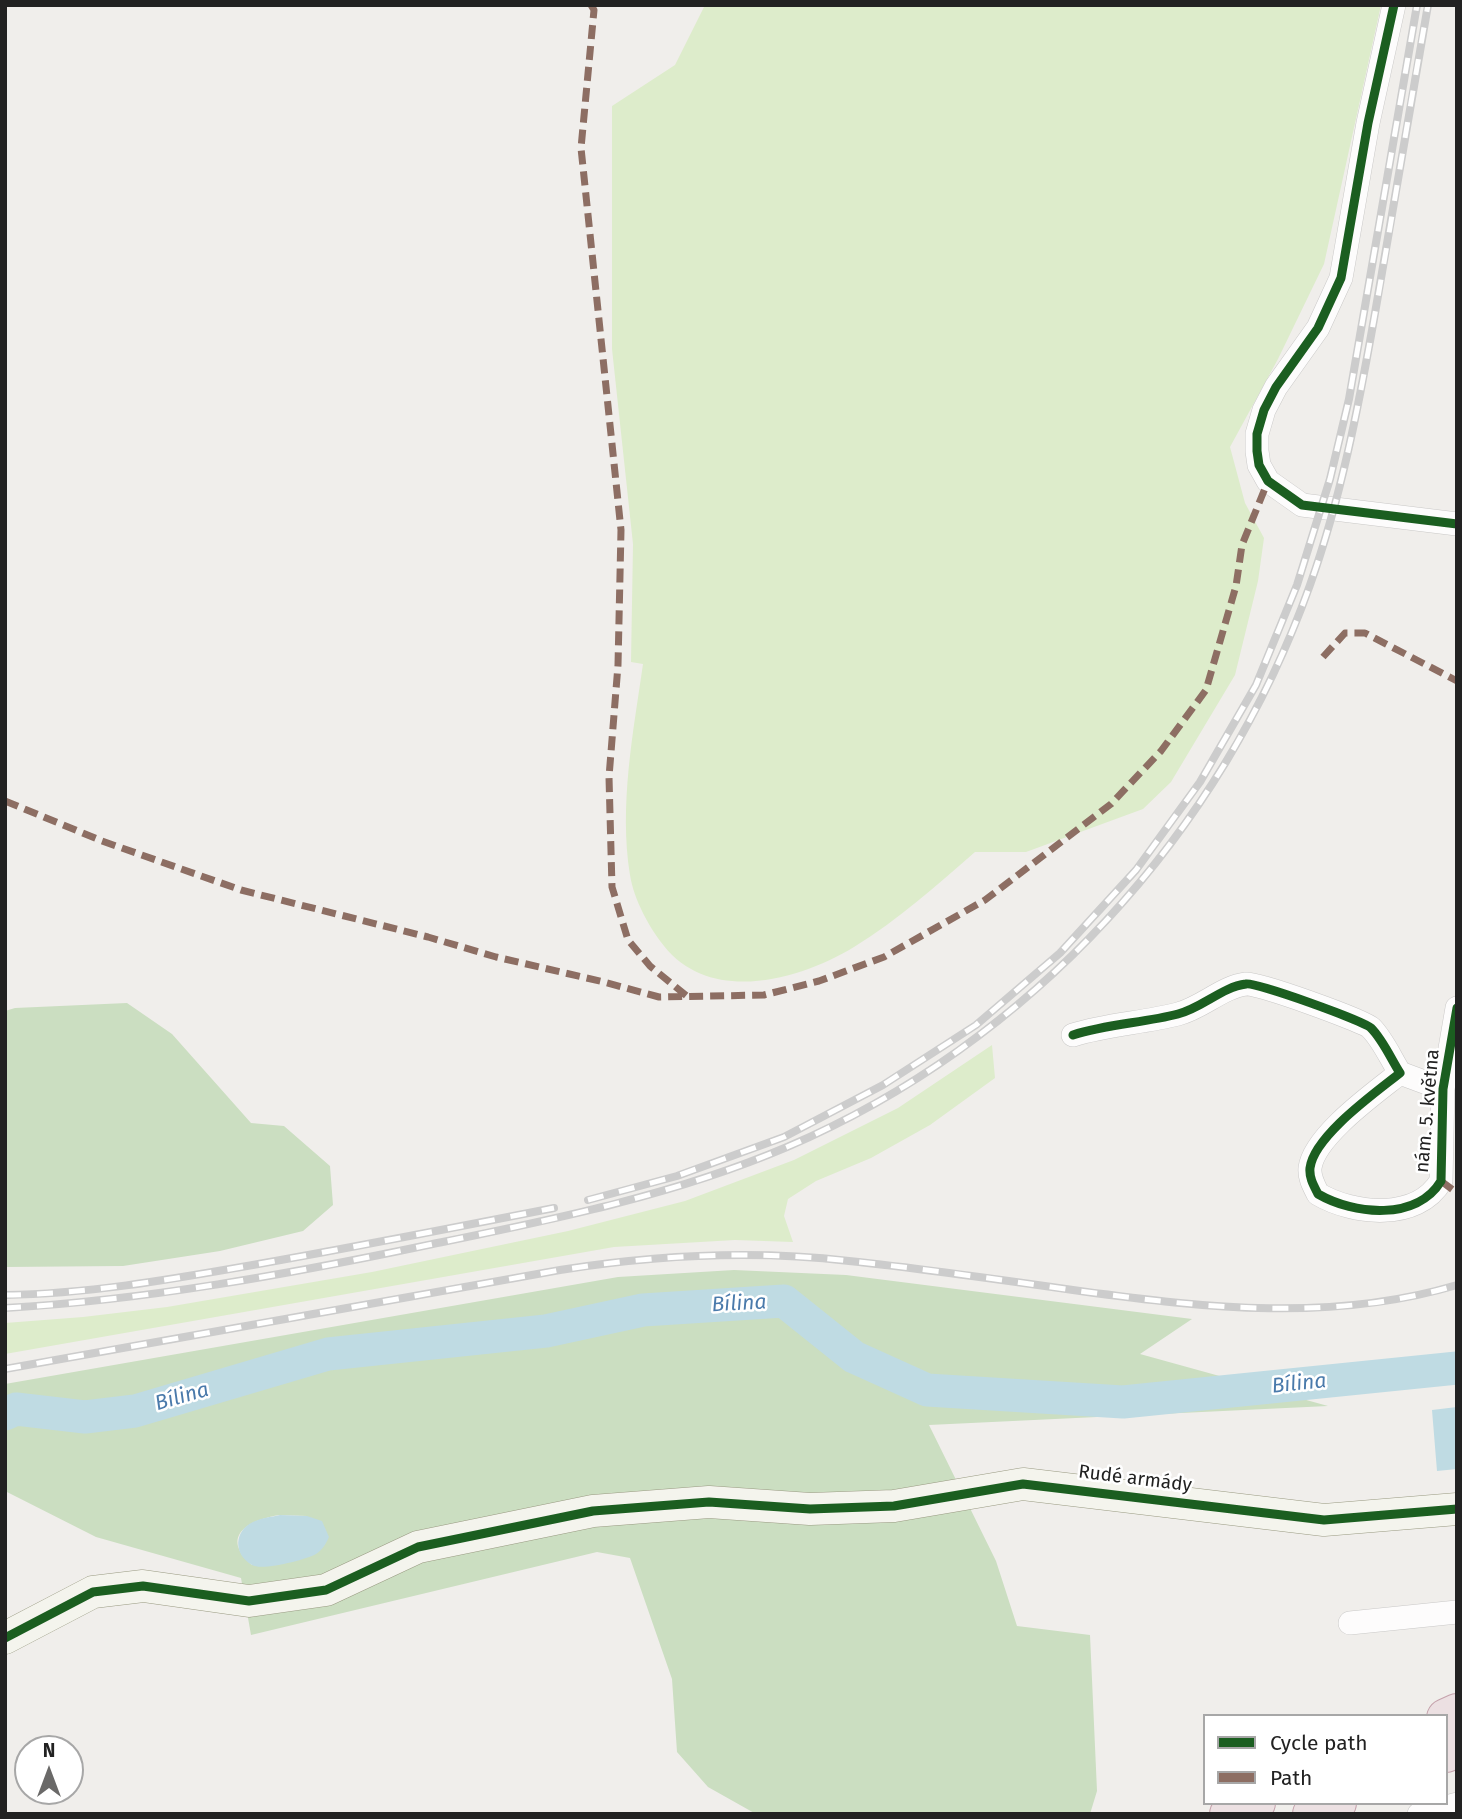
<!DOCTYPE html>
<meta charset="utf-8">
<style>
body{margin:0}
#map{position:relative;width:1462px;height:1819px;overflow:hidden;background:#f0eeeb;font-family:"Fira Sans",sans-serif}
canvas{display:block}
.frame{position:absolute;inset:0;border:7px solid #222;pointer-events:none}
.legend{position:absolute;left:1203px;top:1714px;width:245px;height:91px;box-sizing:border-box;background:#fff;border:2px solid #a7a7a7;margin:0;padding:9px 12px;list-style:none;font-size:21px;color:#222}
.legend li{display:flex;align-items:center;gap:14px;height:35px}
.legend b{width:35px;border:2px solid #a7a7a7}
.north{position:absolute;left:14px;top:1735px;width:70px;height:70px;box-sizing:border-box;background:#fff;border:2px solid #a7a7a7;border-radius:50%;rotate:0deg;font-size:19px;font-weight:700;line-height:28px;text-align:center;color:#222}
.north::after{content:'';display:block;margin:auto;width:24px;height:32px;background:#6a6968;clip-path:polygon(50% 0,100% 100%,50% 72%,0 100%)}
</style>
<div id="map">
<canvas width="1462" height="1819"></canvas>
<div class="frame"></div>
<ul class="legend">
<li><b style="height:9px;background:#1b5e20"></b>Cycle path</li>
<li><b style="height:9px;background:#8d6e63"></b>Path</li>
</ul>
<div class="north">N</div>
</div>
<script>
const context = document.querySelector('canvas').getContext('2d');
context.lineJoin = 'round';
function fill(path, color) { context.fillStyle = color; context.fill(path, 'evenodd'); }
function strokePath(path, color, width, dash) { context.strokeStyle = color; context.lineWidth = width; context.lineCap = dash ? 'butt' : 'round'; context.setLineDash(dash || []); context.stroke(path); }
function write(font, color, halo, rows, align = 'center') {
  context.font = font + ' "Fira Sans",sans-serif'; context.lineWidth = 5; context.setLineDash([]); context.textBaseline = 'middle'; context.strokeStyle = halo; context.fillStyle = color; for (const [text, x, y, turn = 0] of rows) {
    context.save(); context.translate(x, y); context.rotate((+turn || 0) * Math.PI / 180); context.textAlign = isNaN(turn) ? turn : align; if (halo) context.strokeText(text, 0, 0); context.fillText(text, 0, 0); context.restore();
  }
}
fill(new Path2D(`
 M705 5H1381L1324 264 1278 359 1230 447 1245 503 1264 538 1258 581 1235 675 1171 782 1143 809 1026 852H975C937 885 898 920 854 947 800 980 711 1005 664 946 649 927 634 900 630 875 619 805 633 734 643 664L631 662 633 544 612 349V106L675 65Z
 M992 1045 995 1078 930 1125 871 1158 816 1181 788 1199 784 1216 793 1242 735 1240 614 1247 5 1354V1323L83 1317 167 1307 372 1272 568 1231 685 1201 794 1160 898 1108Z`), '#ddeccb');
fill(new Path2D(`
 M127 1003 172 1034 251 1123 284 1126 330 1166 333 1205 303 1231 220 1251 123 1266 5 1267V1011L15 1008Z
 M734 1270 846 1275 1192 1319 1140 1354 1328 1406 929 1425 996 1561 1017 1626 1090 1635 1097 1791 1090 1814H756L708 1787 677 1752 672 1679 630 1558 597 1552 251 1635 241 1578 96 1537 5 1491V1384L618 1277ZM279 1515 307 1516 303 1558 276 1565H252C219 1536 249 1520 279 1515Z`), '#cbdec1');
fill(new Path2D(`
 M1457 1407V1469L1437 1471 1432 1410Z
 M280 1515 307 1516 322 1521 329 1537C326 1544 322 1550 316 1554 305 1560 262 1571 252 1565 233 1554 234 1531 253 1522 261 1518 271 1517 280 1515Z`), '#bfdbe3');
strokePath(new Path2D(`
 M5 1414 16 1409 85 1417 135 1411 328 1354 546 1331 643 1310 784 1301 854 1357 927 1390 1123 1402 1457 1368`), '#bfdbe3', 33);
const street = new Path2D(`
 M1394 5 1368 123 1341 278 1318 328 1276 387 1264 410 1257 434V451L1259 465 1268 481 1302 505 1457 524
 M1073 1035C1107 1024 1143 1023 1178 1014 1202 1008 1222 987 1246 984 1256 982 1364 1021 1371 1028 1383 1040 1391 1059 1400 1073 1375 1093 1314 1136 1310 1168 1309 1178 1314 1186 1318 1194 1354 1215 1417 1221 1441 1181L1443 1089 1457 1008
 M1400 1073 1443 1089
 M1350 1623 1457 1612
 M1419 1814 1457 1804`);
const secondary = new Path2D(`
 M5 1638 93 1592 143 1586 249 1601 326 1590 418 1547 593 1511 709 1502 810 1509 894 1506 1023 1484 1324 1520 1457 1509`);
const highway = new Path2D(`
 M1446 1718 1457 1713
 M1446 1753 1457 1748
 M1229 1814 1256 1803
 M1312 1814 1337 1803`);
strokePath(street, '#c9c8c7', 24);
strokePath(secondary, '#999a82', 33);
strokePath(highway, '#c5a2ac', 40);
strokePath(street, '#fdfcfc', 23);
strokePath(secondary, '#f4f4ed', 32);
strokePath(highway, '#ece0e2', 38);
const rail = new Path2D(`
 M588 1200 677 1176 784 1137 883 1085 976 1025 1060 953 1136 870 1200 782 1256 685 1297 585 1330 479 1349 399 1417 5
 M5 1295C86 1294 167 1280 247 1266 350 1248 452 1228 554 1208
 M5 1308C147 1300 289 1274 428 1245 550 1220 672 1196 787 1147 1030 1043 1222 833 1310 585 1341 498 1358 409 1374 319 1393 214 1409 110 1428 5
 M5 1369 560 1270C656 1255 753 1250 849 1261 926 1269 1003 1280 1080 1291 1206 1308 1333 1322 1457 1285`);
strokePath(rail, '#ccc', 8);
strokePath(rail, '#fff', 5, [16]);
strokePath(new Path2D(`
 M591 5 594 10 581 148 621 530 618 665 609 777 612 887 628 940 650 966 688 997
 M1323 657 1345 633H1365L1457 681
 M5 801 102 841 241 890 428 937 496 957 604 982 659 997 764 995 819 981 884 957 985 900 1111 804 1161 751 1206 690 1236 586 1242 545 1268 481
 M1441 1181 1457 1193`), '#8d6e63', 7, [14, 7]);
strokePath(new Path2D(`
 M1394 5 1368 123 1341 278 1318 328 1276 387 1264 410 1257 434V451L1259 465 1268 481 1302 505 1457 524
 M1073 1035C1107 1024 1143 1023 1178 1014 1202 1008 1222 987 1246 984 1256 982 1364 1021 1371 1028 1383 1040 1391 1059 1400 1073 1375 1093 1314 1136 1310 1168 1309 1178 1314 1186 1318 1194 1354 1215 1417 1221 1441 1181L1443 1089 1457 1008
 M5 1638 93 1592 143 1586 249 1601 326 1590 418 1547 593 1511 709 1502 810 1509 894 1506 1023 1484 1324 1520 1457 1509`), '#1b5e20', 9);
write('19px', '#222', '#fff', [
 ["nám. 5. května",1428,1111,-85],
 ["Rudé armády",1135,1479,7]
]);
write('italic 21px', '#4a7aab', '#fff', [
 ["Bílina",739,1304,-3],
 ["Bílina",1299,1384,-6],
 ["Bílina",182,1397,-16]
]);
</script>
